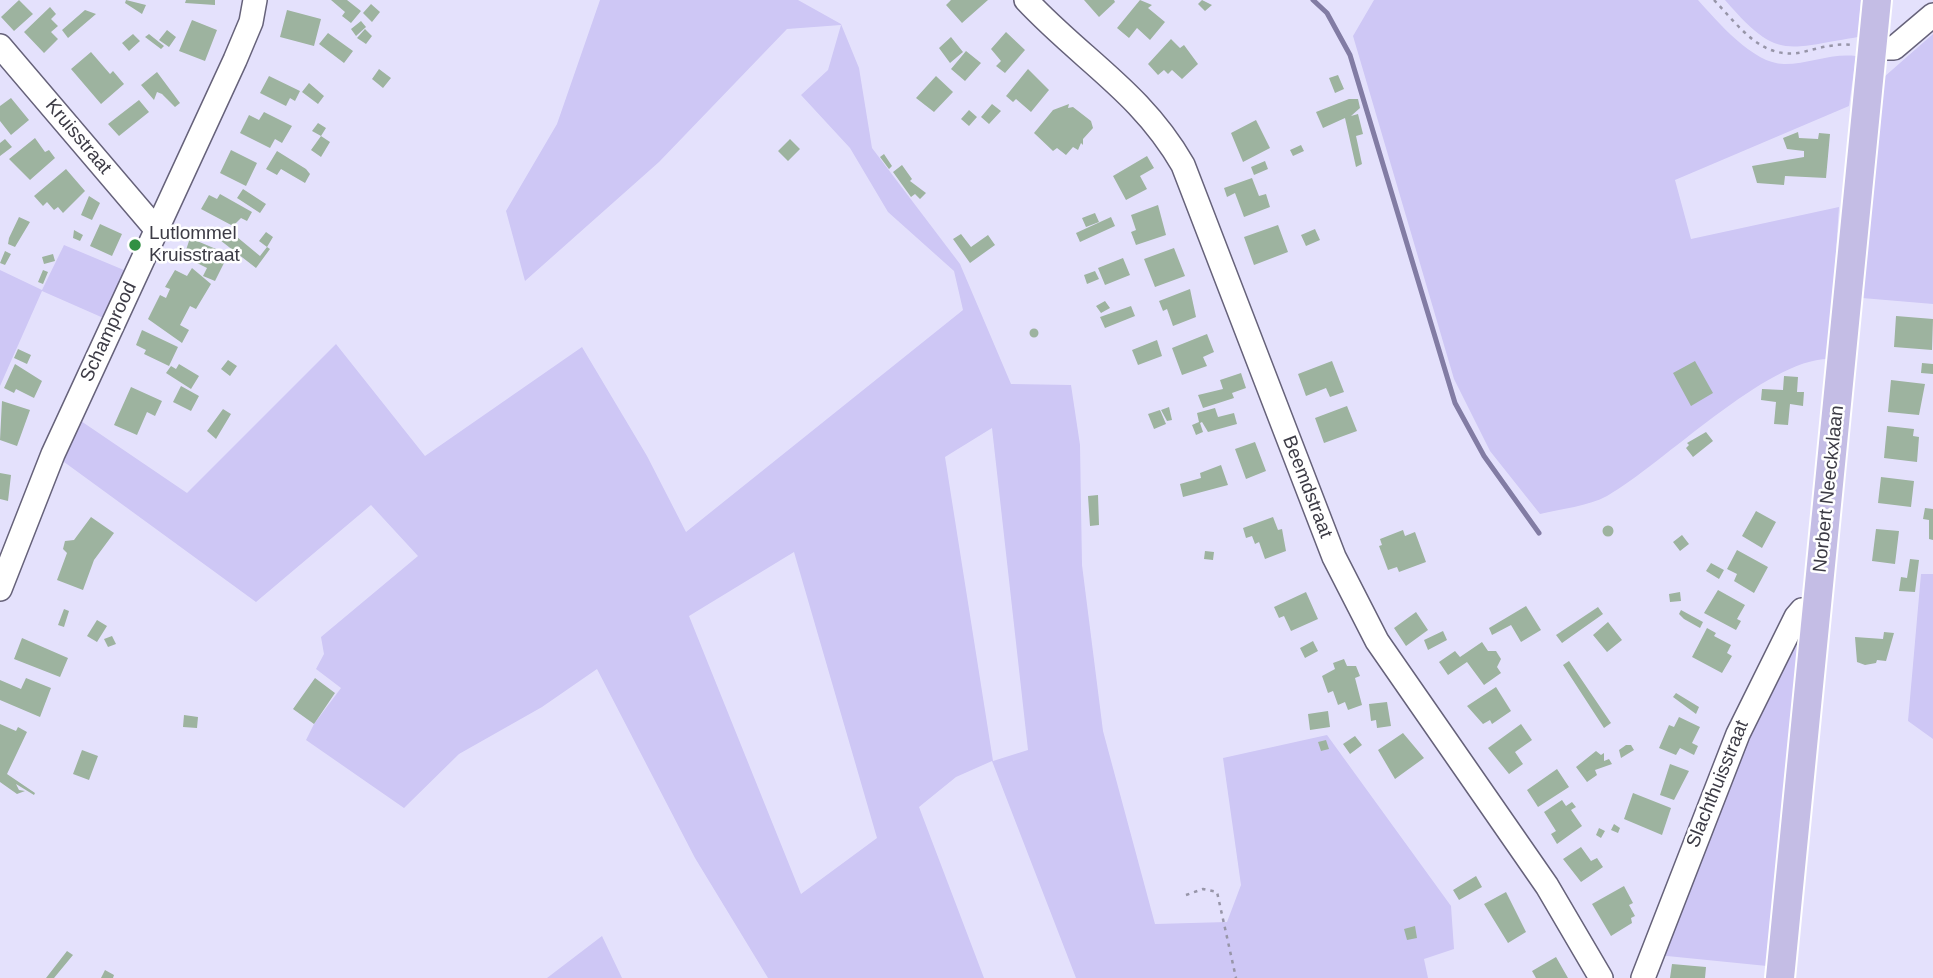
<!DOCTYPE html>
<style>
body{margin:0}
canvas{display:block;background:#e4e1fc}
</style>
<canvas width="1933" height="978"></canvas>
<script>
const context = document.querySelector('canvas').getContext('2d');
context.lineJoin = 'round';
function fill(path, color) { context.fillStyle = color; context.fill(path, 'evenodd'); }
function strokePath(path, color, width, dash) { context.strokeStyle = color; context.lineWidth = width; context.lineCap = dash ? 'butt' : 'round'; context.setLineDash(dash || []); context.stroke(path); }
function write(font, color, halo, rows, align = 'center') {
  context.font = font + ' Arial,sans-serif'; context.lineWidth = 5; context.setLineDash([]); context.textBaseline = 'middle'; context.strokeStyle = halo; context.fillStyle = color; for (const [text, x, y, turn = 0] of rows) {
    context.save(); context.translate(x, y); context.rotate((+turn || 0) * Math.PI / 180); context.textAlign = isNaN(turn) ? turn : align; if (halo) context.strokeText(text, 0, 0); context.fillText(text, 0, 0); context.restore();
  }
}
fill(new Path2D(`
 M600 0H798L841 24 859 68 872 148 960 264 1011 384 1071 385 1080 445 1082 565 1103 731 1155 924 1227 922 1241 885 1223 758 1327 735 1451 906 1454 949 1424 959 1428 978H1076L992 761 956 777 919 807 984 978H768L695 858 597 669 542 707 459 754 404 808 306 740 314 724 341 688 316 669 324 654 321 637 418 556 371 505 256 602 60 459 78 419 187 493 336 344 425 456 582 347 647 456 686 532 963 310 954 271 888 212 850 148 801 95 828 70 841 25 787 29 659 162 525 281 506 211 557 124ZM992 428 1028 750 993 761 945 457ZM794 552 877 838 801 894 689 616Z
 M1374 0H1698C1717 21 1754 65 1785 64 1809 64 1831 53 1856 56L1849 106 1675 180 1691 239 1839 207 1829 359C1768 358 1663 464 1607 496 1589 506 1560 509 1540 514L1490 451 1454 379 1353 36Z
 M1725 0H1861L1858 37C1784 49 1777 60 1725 0Z
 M1933 34V304L1862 298 1884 77Z
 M64 245 131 273 108 320 42 291 0 386V270L42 290Z
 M1921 574H1933V739L1908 721Z
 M1802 626 1767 966 1657 955 1722 785Z
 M602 936 622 978H547Z`), '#cec7f5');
strokePath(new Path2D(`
 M1313 0 1327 13 1350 55 1455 403 1484 456 1539 533`), '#827ca4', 5);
fill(new Path2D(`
 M19 0 33 14 14 31 1 17Z
 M126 0 146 5 142 14 125 3Z
 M186 0H215V5L185 3Z
 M331 0H347L361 11 351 23 342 16 345 12Z
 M951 0H988L962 23 946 5Z
 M1084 0H1114L1115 2 1099 17Z
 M1140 0 1152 5 1148 8 1165 22 1150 40 1137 28 1129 38 1117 28Z
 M1202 0 1212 5 1205 11 1198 4Z
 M371 4 380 12 372 22 363 13Z
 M50 7 56 14 51 19 58 26 51 32 58 39 44 53 24 32Z
 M85 10 96 14 68 38 62 30Z
 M287 10 321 19 314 46 280 37Z
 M192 20 217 30 205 61 179 51Z
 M361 21 366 27 356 36 351 29Z
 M365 29 372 36 366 44 357 38Z
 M167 30 176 37 169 47 159 40Z
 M1006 32 1025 50 1005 73 996 66 1001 61 991 49Z
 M328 33 353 51 344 63 319 44Z
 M133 34 140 41 129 51 122 43Z
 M149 34 164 46 161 49 145 37Z
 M951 37 963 52 950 63 939 48Z
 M1171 39 1180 48 1184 45 1198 64 1182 79 1172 70 1168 74 1164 70 1158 75 1148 64Z
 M966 51 981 63 965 81 951 69Z
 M91 52 110 74 113 71 124 84 101 104 71 69Z
 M379 69 391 78 383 88 372 79Z
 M1028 69 1049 90 1031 112 1016 99 1013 102 1006 96Z
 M157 72 180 103 175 107 162 94 157 92 154 100 141 85Z
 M1338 75 1344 89 1335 93 1329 78Z
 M269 76 300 91 295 101 290 98 286 106 260 93Z
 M936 76 953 92 934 112 916 98Z
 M309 83 324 96 318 104 302 92Z
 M11 98 29 120 11 135 0 121V106Z
 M1349 99H1358L1360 108 1351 116 1358 114 1363 134 1356 136 1362 164 1356 167 1345 118 1323 128 1316 112Z
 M139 100 149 112 119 136 108 124Z
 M992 104 1001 111 989 124 981 117Z
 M1069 104 1068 108 1073 107 1091 121 1093 128 1083 139V145L1081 143 1078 150 1073 147 1066 155 1057 148 1053 151 1034 133 1053 110Z
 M969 110 977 117 969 126 961 119Z
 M264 112 292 126 282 143 275 139 270 148 240 133 249 115 259 120Z
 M1256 120 1270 148 1243 162 1231 133Z
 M318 123 326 128 321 136 312 131Z
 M1798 132 1799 138 1818 139 1819 133 1830 134 1826 178 1785 176 1784 185 1757 183 1752 166 1804 157V151L1787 149 1783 138Z
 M321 136 330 142 321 157 311 150Z
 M35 138 45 152 49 150 55 158 30 180 9 159Z
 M5 139 12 147 0 156V143Z
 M790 139 800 149 788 161 778 151Z
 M1301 145 1304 151 1293 156 1290 150Z
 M231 150 257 163 246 186 220 173Z
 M277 151 306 169 310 174 305 183 281 169 277 175 266 169Z
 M884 154 892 166 889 169 880 157Z
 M1147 156 1154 168 1140 176 1147 189 1126 200 1113 176Z
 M1265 161 1268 169 1254 175 1251 167Z
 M902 165 912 179 910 181 926 193 920 199 915 194 911 197 893 172Z
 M66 169 85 191 63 213 58 207 54 210 47 202 43 206 34 196Z
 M1252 178 1259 196 1266 194 1270 207 1244 217 1235 193 1227 197 1224 188Z
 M243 189 266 204 260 213 237 198Z
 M220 194 252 212 247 221 241 218 233 226 201 209 209 195 217 199Z
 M89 196 100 203 92 220 81 215Z
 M1158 205 1166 235 1136 245 1131 232 1136 230 1131 215Z
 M1095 213 1099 222 1086 227 1082 218Z
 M19 217 30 222 15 247 8 244 9 238Z
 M1111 217 1115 226 1080 242 1076 233Z
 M100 224 122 234 112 256 90 246Z
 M1278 225 1288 252 1254 265 1244 237Z
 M210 227H215L222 236 227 231 231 232 260 256 267 247 270 249 256 268 207 230Z
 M1315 229 1320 240 1306 246 1301 235Z
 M74 230 83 235 80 241 73 238Z
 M266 232 273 237 267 247 259 241Z
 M961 234 971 247 988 235 995 245 970 263 953 239Z
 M190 238 216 249 214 255 225 261 215 281 203 276 207 268 195 262 197 257 185 253Z
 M1174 248 1185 276 1155 287 1144 259Z
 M5 251 11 254 5 265 0 263Z
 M53 254 55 261 44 264 42 257Z
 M1123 258 1130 275 1105 285 1098 268Z
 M192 268 211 284 196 309 190 306 180 325 189 330 182 343 148 319 160 295 166 298 170 289 165 287 175 270 187 276Z
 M43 270 48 272 43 284 38 282Z
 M1095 271 1099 279 1087 284 1084 275Z
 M1190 289 1196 317 1173 326 1167 309 1163 311 1159 301Z
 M1105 301 1110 308 1101 313 1096 306Z
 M1131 306 1135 316 1105 328 1100 317Z
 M1896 316 1933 319 1932 350 1894 347Z
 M1029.5 333a4.5 4.5 0 1 1 9 0a4.5 4.5 0 1 1-9 0Z
 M142 330 178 347 169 366 144 354 146 350 136 345Z
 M1207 334 1214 352 1203 357 1207 366 1182 375 1172 348Z
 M1157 340 1162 356 1138 365 1132 350Z
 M18 349 31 355 27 364 14 358Z
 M228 360 237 366 230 376 221 369Z
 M1332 361 1344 392 1330 397 1326 388 1306 396 1298 374Z
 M1695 361 1713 393 1691 406 1673 373Z
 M1922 363 1933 364V374L1921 373Z
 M15 364 42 381 34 398 16 389 14 393 4 388Z
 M179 364 199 376 191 389 166 373 171 366 176 369Z
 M1241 373 1246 388 1232 393 1234 398 1203 408 1198 395 1223 389 1220 380Z
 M1784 376 1798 377 1797 392H1804L1803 406 1790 404 1788 425 1774 424 1776 402 1761 400 1762 389 1783 390Z
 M1891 380 1925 384 1919 415 1888 412Z
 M181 386 199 396 191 411 173 402Z
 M131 387 162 401 155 416 147 412 137 435 114 425Z
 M2 401 30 410 17 446 0 440Z
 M1347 406 1357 431 1324 443 1315 418Z
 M1169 407 1172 420 1167 421 1161 410Z
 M1215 408 1218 417 1234 413 1237 424 1208 432 1202 422 1200 423 1203 432 1196 435 1192 425 1199 422 1197 413Z
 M223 409 231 414 216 439 207 431Z
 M1160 410 1166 424 1154 429 1148 414Z
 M1887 426 1914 429 1913 436 1919 437 1917 462 1884 458Z
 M1706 432 1713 441 1693 457 1686 448 1689 445 1687 443Z
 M1255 442 1266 471 1246 479 1235 449Z
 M1221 465 1228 485 1183 497 1180 484 1201 478 1200 473Z
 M0 473 11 475 8 501 0 499Z
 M1881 477 1914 481 1911 507 1878 503Z
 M1098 495 1099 525 1090 526 1088 496Z
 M1925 508 1933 509V540L1929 539V520L1923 519Z
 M1756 511 1776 522 1762 548 1742 536Z
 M91 517 114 533 94 560 83 590 57 580 67 553 63 549 65 541 74 540Z
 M1273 517 1278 530 1282 529 1286 551 1265 559 1259 542 1255 544 1252 536 1246 538 1243 528Z
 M1602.5 531a5.5 5.5 0 1 1 11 0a5.5 5.5 0 1 1-11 0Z
 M1876 529 1899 531 1895 564 1872 561Z
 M1403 530 1405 536 1415 532 1426 562 1399 572 1397 567 1388 570 1379 546 1382 545 1380 539Z
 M1682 535 1689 544 1680 551 1673 542Z
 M1737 550 1768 567 1754 593 1734 581 1737 574 1727 569Z
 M1205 551 1214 552 1213 560 1204 559Z
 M1910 559 1919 560 1915 592 1899 591 1901 577 1907 578Z
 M1711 563 1724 570 1719 579 1706 571Z
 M1718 590 1745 605 1737 619 1741 621 1736 630 1704 613Z
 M1306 592 1318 619 1291 631 1284 616 1279 618 1274 607Z
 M1680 592 1681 601 1670 602 1669 594Z
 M1526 606 1541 630 1521 642 1511 625 1492 635 1489 628Z
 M1598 607 1603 614 1562 643 1556 635Z
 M64 609 69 611 64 627 58 625Z
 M1681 610 1703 622 1700 628 1684 619 1679 614Z
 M1416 612 1428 630 1406 646 1394 628Z
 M97 620 107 626 97 642 87 636Z
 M1608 622 1622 640 1607 652 1593 635Z
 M1707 628 1716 633 1714 636 1731 645 1727 653 1732 656 1722 673 1692 657Z
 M1443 631 1447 640 1428 650 1424 640Z
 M1884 632 1894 633 1886 661 1877 660 1876 663 1865 665 1857 662 1855 637 1883 639Z
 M112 636 116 644 108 647 104 639Z
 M22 638 68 658 60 677 14 659Z
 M1313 641 1318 651 1305 658 1300 648Z
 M1482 642 1488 651H1496L1501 659 1497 667 1501 673 1484 685 1467 662 1448 675 1439 662 1455 651 1460 657Z
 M1344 659 1347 666H1356L1360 676 1355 678 1362 705 1348 710 1345 702 1338 705 1333 691 1328 693 1322 676 1335 669 1333 663Z
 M1569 661 1611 723 1604 728 1563 665Z
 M26 678 51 688 40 717 0 700V680L21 689Z
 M315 678 335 693 314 724 293 709Z
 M1496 687 1511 711 1492 724 1490 720 1483 724 1467 706Z
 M1676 693 1699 707 1696 714 1673 697Z
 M1387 702 1391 726 1377 728 1376 720 1371 721 1369 704Z
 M1328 711 1330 727 1310 730 1308 714Z
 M184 715 198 717 197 728 183 727Z
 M1679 717 1700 727 1692 743 1698 746 1694 755 1680 748 1676 755 1659 748 1669 725 1674 727Z
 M0 724 16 731 18 727 27 732 7 774 35 793 34 795 16 784 19 790 25 791 17 794 0 782Z
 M1521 724 1532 740 1515 752 1523 764 1509 774 1488 748Z
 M1403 733 1424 758 1395 779 1378 750Z
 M1355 736 1362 745 1350 754 1343 744Z
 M1326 740 1329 749 1321 751 1318 742Z
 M1626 745H1631L1634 750 1621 758 1619 750Z
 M82 750 98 756 89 780 73 774Z
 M1596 751 1601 755 1604 753V761L1609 759 1612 764 1595 770 1597 775 1587 782 1576 767Z
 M1670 764 1689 771 1674 800 1660 795Z
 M1557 769 1569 787 1538 807 1527 790Z
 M1633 793 1671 808 1662 835 1624 819Z
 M1562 800 1566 806 1572 802 1576 807 1571 810 1582 826 1557 844 1551 834 1556 831 1544 812Z
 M1614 824 1620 828 1618 833 1611 830Z
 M1599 828 1605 831 1601 838 1596 835Z
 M1581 847 1591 861 1597 858 1603 867 1581 882 1563 859Z
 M1476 876 1482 887 1459 900 1453 890Z
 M1624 886 1633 903 1629 905 1635 916 1631 918 1632 923 1611 936 1592 904Z
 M1506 892 1526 932 1508 943 1484 904Z
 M1415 926 1417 938 1407 940 1404 929Z
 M67 951 73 955 54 978H46Z
 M1556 957 1568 978H1536L1532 971Z
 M1672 964 1706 967 1705 978H1670Z
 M105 970 114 975 113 978H101Z`), '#9db39f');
const minor = new Path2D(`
 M1026 0C1082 60 1141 92 1183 165L1334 557 1377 641 1547 886 1601 978
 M0 46 156 229
 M1873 48H1894L1933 15
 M0 589 53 454 235 60 251 22 255 0
 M1643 978 1738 734 1796 617 1802 610 1817 609`);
const major = new Path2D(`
 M1780 978 1877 0`);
strokePath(minor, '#66627a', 26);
strokePath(major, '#fff', 32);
strokePath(new Path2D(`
 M1714 0C1740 27 1762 61 1803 52 1819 48 1836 43 1852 45
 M1186 895 1203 889 1217 892 1236 978`), '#9795a8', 2.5, [3.5, 5]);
strokePath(minor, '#fff', 23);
strokePath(major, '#c4bde5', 28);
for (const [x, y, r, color] of [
 [135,245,7,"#319043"]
]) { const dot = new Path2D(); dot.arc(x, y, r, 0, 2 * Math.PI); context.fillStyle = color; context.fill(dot); strokePath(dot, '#fff', 2.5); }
write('19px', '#3c3b45', '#fff', [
 ["Kruisstraat",78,137,50],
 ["Schamprood",109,332,-65],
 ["Beemdstraat",1307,487,69],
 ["Norbert Neeckxlaan",1829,489,-84],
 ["Slachthuisstraat",1718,784,-68]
]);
write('19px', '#3c3b45', '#fff', [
 ["Lutlommel",149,234],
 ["Kruisstraat",149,256]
], 'left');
</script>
